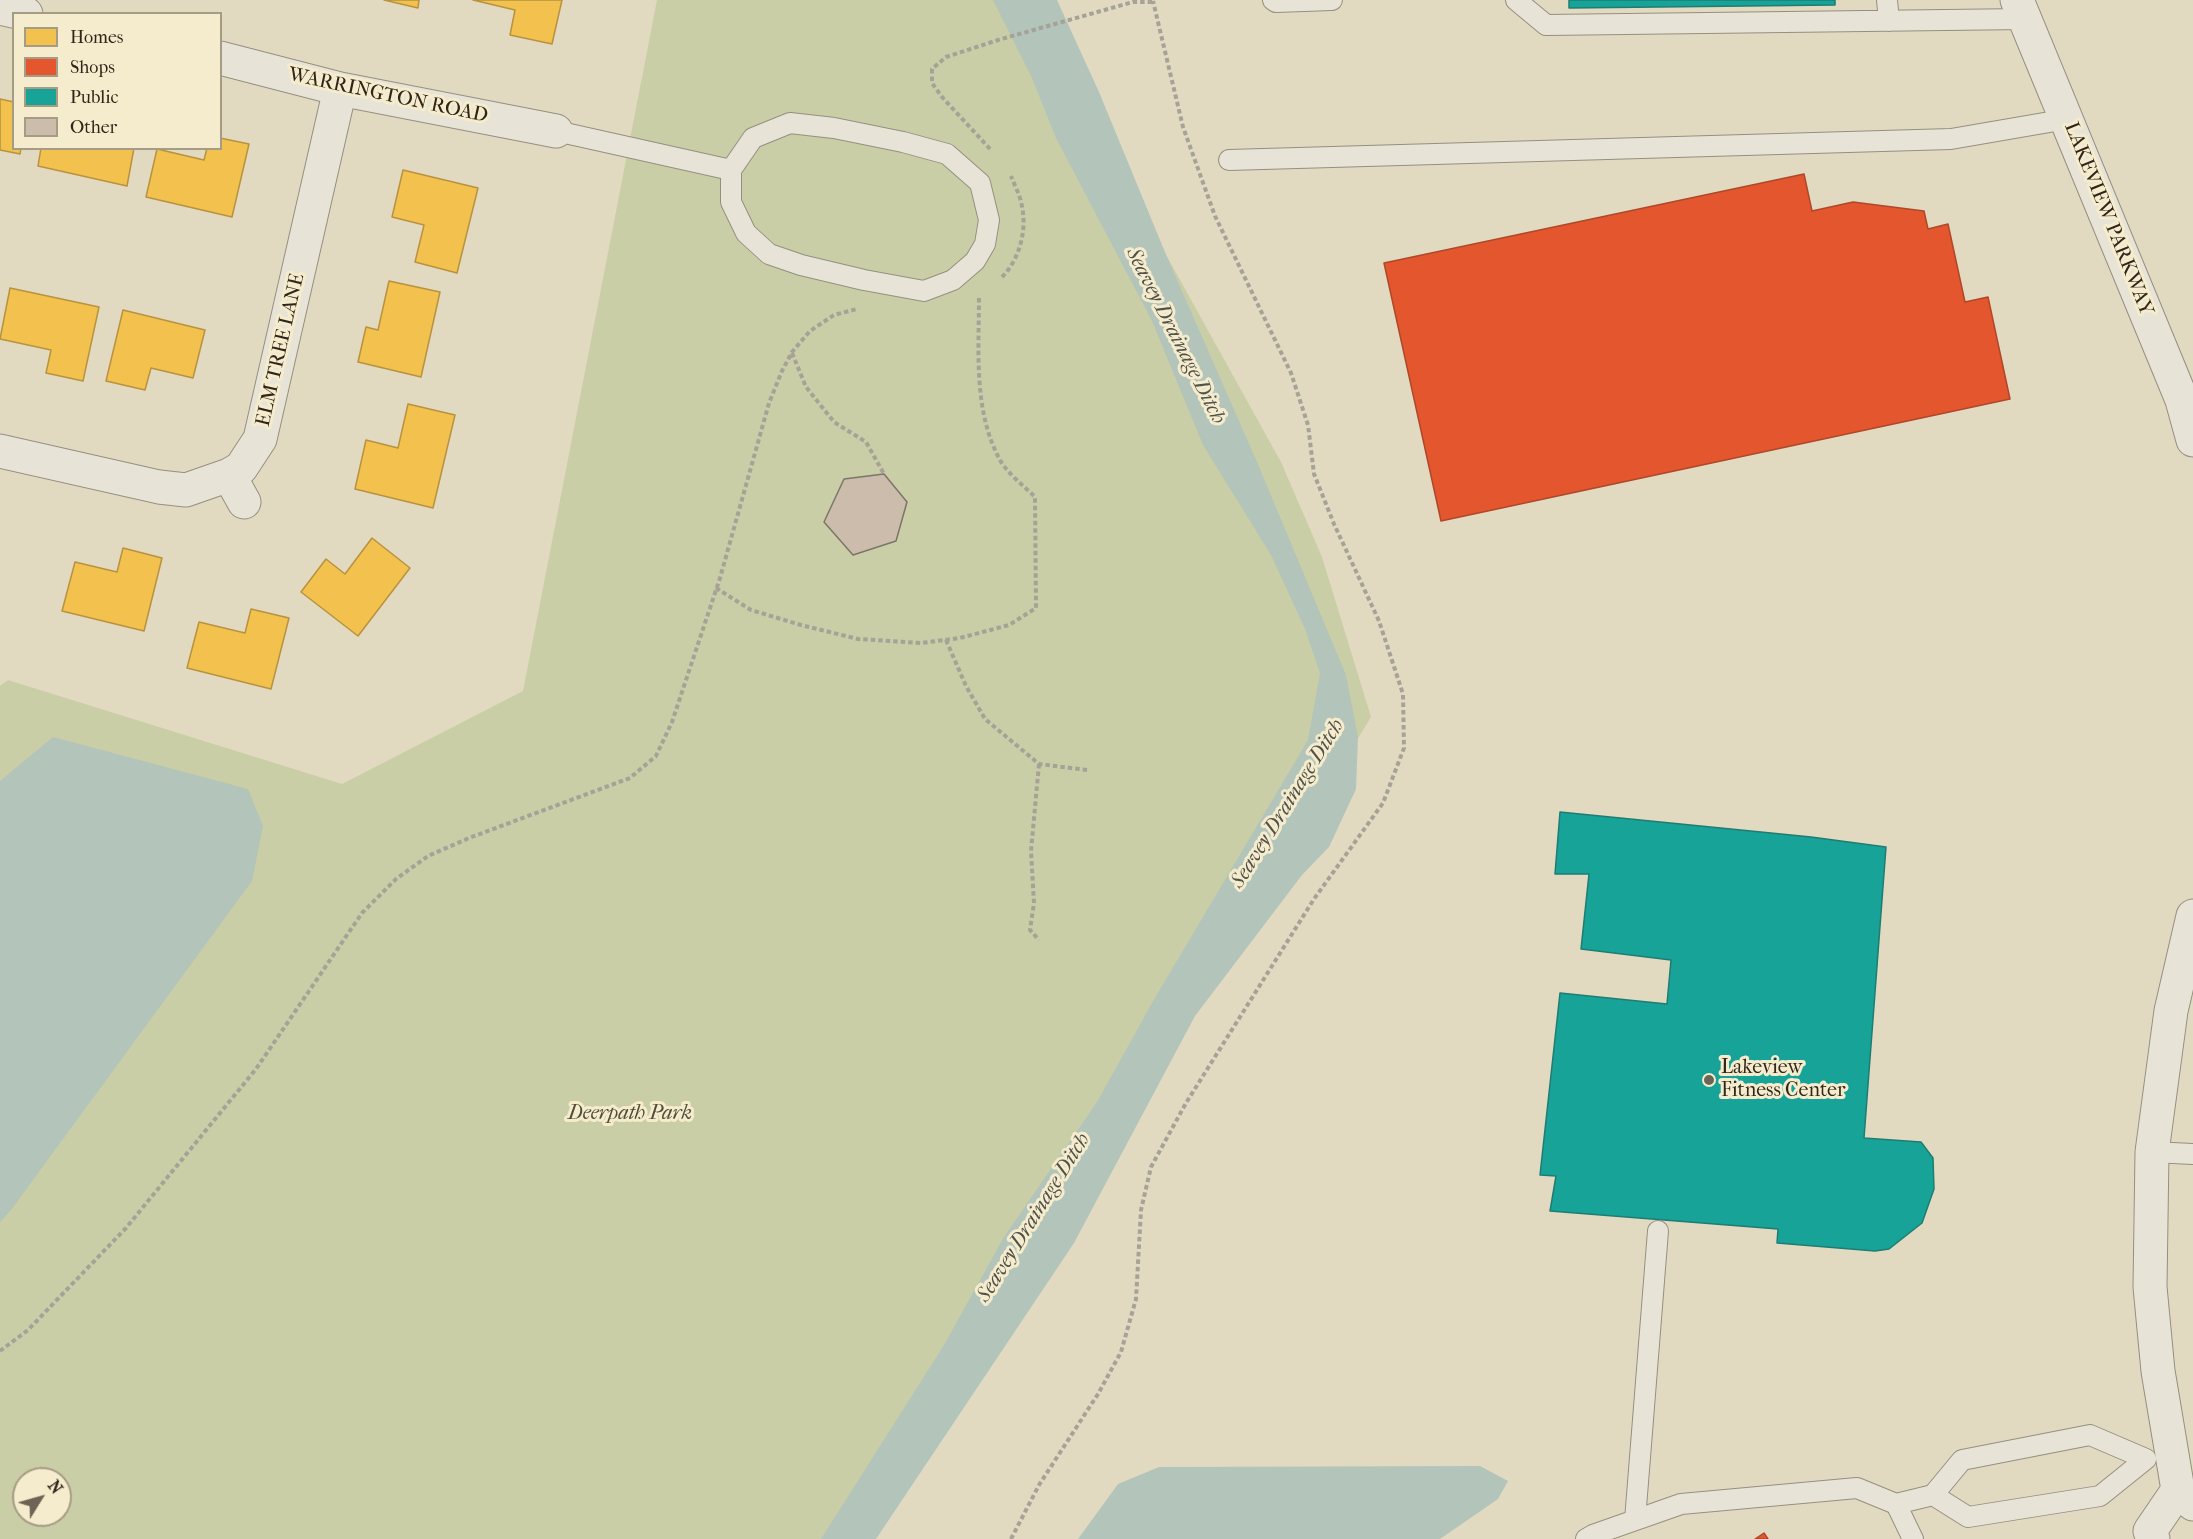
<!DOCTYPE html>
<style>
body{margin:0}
#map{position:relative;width:2193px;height:1539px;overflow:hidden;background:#e2dac0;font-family:"IM FELL French Canon",serif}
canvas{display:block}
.legend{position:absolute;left:12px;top:12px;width:210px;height:138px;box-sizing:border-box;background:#f5eccd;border:2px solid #a69c86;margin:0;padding:8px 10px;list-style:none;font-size:18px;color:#30241b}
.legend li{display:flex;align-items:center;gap:12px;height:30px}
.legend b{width:30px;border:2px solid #a69c86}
.north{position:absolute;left:12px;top:1467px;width:60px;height:60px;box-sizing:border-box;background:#f5eccd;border:2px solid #a69c86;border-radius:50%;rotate:53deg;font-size:16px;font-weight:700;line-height:24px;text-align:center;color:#30241b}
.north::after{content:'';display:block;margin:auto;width:21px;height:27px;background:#6e6455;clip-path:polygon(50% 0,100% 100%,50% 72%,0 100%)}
</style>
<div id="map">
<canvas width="2193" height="1539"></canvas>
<ul class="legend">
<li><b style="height:16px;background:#f2c14e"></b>Homes</li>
<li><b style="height:16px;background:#e4572e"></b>Shops</li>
<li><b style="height:16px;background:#17a398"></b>Public</li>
<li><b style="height:16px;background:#cbbcab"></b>Other</li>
</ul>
<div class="north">N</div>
</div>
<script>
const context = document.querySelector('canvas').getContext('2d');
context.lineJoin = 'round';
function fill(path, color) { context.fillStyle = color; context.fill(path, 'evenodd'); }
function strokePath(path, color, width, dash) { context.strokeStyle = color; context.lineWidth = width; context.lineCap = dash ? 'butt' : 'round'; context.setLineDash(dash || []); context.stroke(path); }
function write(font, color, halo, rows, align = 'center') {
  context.font = font + ' "IM FELL French Canon",serif'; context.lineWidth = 6; context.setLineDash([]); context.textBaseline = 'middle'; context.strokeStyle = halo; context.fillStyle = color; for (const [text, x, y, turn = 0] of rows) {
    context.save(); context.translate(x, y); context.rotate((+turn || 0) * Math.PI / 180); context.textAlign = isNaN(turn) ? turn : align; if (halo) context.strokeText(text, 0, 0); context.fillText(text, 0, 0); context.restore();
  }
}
fill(new Path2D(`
 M657 0H1038L1134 197 1281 462 1322 557 1371 717 1170 1046 866 1539H0V686L8 680 342 784 523 691ZM24 1479H60V1515H24Z`), '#c9cea6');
fill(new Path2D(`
 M993 0H1057L1099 92 1167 257 1257 462 1346 675 1358 737 1356 789 1329 847 1302 875 1195 1016 1074 1243 876 1539H821L944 1345 1004 1237 1097 1102 1156 996 1308 740 1320 673 1305 629 1271 555 1203 445 1152 321 1056 138 1032 78Z
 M53 737 248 789 263 826 252 881 11 1210 0 1222V781Z
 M1480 1466 1508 1481 1498 1499 1440 1539H1078L1118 1484 1159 1467Z`), '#b3c4ba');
const homes = new Path2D(`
 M384 0H419L418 8Z
 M473 0H562L552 44 510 35 515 10Z
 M0 99 14 102V148H21L20 154 0 150Z
 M220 138 249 144 232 217 146 197 157 149 204 160 207 148H220Z
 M41 148H134L127 186 38 166Z
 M403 170 478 188 457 273 415 262 424 225 392 217Z
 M389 281 440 292 421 377 358 362 366 327 378 330Z
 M10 288 99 307 83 381 46 373 51 350 0 339Z
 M123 310 205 330 193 378 151 368 145 390 106 381Z
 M408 404 455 415 433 508 355 489 366 440 398 448Z
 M372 538 410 568 358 636 301 592 326 559 345 574Z
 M123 548 162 558 144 631 62 611 75 562 117 572Z
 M251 609 289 618 271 689 187 668 199 622 245 633Z`);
fill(homes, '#f2c14e');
strokePath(homes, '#b8923f', 1.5);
const shops = new Path2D(`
 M1804 174 1812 211 1853 202 1924 211 1928 229 1948 224 1965 302 1988 297 2010 399 1441 521 1384 263Z
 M1764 1533 1768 1539H1755Z`);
fill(shops, '#e4572e');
strokePath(shops, '#ae4828', 1.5);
const public = new Path2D(`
 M1569 0H1835V5L1569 8Z
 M1560 812 1811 837 1886 847 1864 1138 1921 1142 1933 1158 1934 1189 1922 1223 1889 1249 1875 1251 1777 1243 1778 1229 1550 1211 1556 1176 1540 1175 1560 993 1667 1004 1671 960 1581 949 1589 874H1555Z`);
fill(public, '#17a398');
strokePath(public, '#1e7d72', 1.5);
const building = new Path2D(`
 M884 474 907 502 896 541 853 555 824 522 844 479Z`);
fill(building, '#cbbcab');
strokePath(building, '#7c7669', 1.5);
const service = new Path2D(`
 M1273 0 1276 2 1332 0
 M1516 0 1546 25 2025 19
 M1887 0 1889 21
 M556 131 731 170 753 138 790 123 834 128 903 142 947 154 980 183 989 220 985 244 975 261 953 280 924 291 864 280 801 265 769 254 746 233 731 202V170
 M1229 160 1951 139 2067 119
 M2152 1152 2193 1154
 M1635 1520 1658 1231
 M1586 1539 1593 1535 1681 1504 1857 1488 1896 1504
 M1913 1539 1896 1504 1933 1495 1962 1460 2090 1435 2146 1459 2100 1496 1968 1517 1933 1495`);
const minor = new Path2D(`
 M0 8 26 14
 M220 58 340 89 556 131
 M0 451 159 487 186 490 229 475 241 468 260 439 340 89
 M229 475 244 502`);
const tertiary = new Path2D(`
 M2017 0 2182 400 2193 440
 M2193 916 2171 1011 2152 1152 2150 1287 2158 1371 2178 1490 2193 1504
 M2153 1539 2150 1531 2178 1490`);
strokePath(service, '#958f80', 22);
strokePath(minor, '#958f80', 35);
strokePath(tertiary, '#958f80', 35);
strokePath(new Path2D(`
 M990 149 942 97 932 83V69L946 57 998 40 1133 2H1154
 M1002 277C1020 259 1028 228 1021 202 1019 193 1014 184 1011 176
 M792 353 806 387 834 422 866 442 884 474
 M716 588 751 610 801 625 858 639 921 643 960 638 1009 625 1036 608 1035 497C1024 486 1008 474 1000 460 973 411 979 350 979 296
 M946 640 966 686 985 719 1039 764 1087 770
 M1039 764 1031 851 1034 903 1030 930 1039 940
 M0 1351 28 1330 126 1228 256 1069 362 913 396 879 428 856 469 838 630 778 656 756 672 722 720 578 769 403 782 371 792 352 810 331 834 315 857 309
 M1011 1539 1039 1485 1098 1394 1121 1352 1136 1299 1141 1210 1151 1167 1186 1103 1314 899 1383 803 1404 748 1403 694 1379 621 1334 524 1314 474 1308 425 1291 373 1215 216 1183 127 1153 1`), '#a6a297', 4, [4.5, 3]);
strokePath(service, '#e7e3d6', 20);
strokePath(minor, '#e7e3d6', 33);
strokePath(tertiary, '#e7e3d6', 33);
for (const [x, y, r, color] of [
 [1709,1080,6,"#6e6455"]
]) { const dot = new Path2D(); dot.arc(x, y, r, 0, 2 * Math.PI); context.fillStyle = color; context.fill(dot); strokePath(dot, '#f5eccd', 2); }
write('20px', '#30241b', '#f5eccd', [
 ["WARRINGTON ROAD",388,96,12],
 ["LAKEVIEW PARKWAY",2108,219,68],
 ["ELM TREE LANE",281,350,-77]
]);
write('20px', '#30241b', '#f5eccd', [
 ["Lakeview",1721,1068],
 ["Fitness Center",1721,1091]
], 'left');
write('italic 20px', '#514c38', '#f5eccd', [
 ["Deerpath Park",630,1114]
]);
write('italic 21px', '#51514a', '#f5eccd', [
 ["Seavey Drainage Ditch",1175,336,63],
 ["Seavey Drainage Ditch",1288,804,-58],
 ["Seavey Drainage Ditch",1034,1218,-58]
]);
</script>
